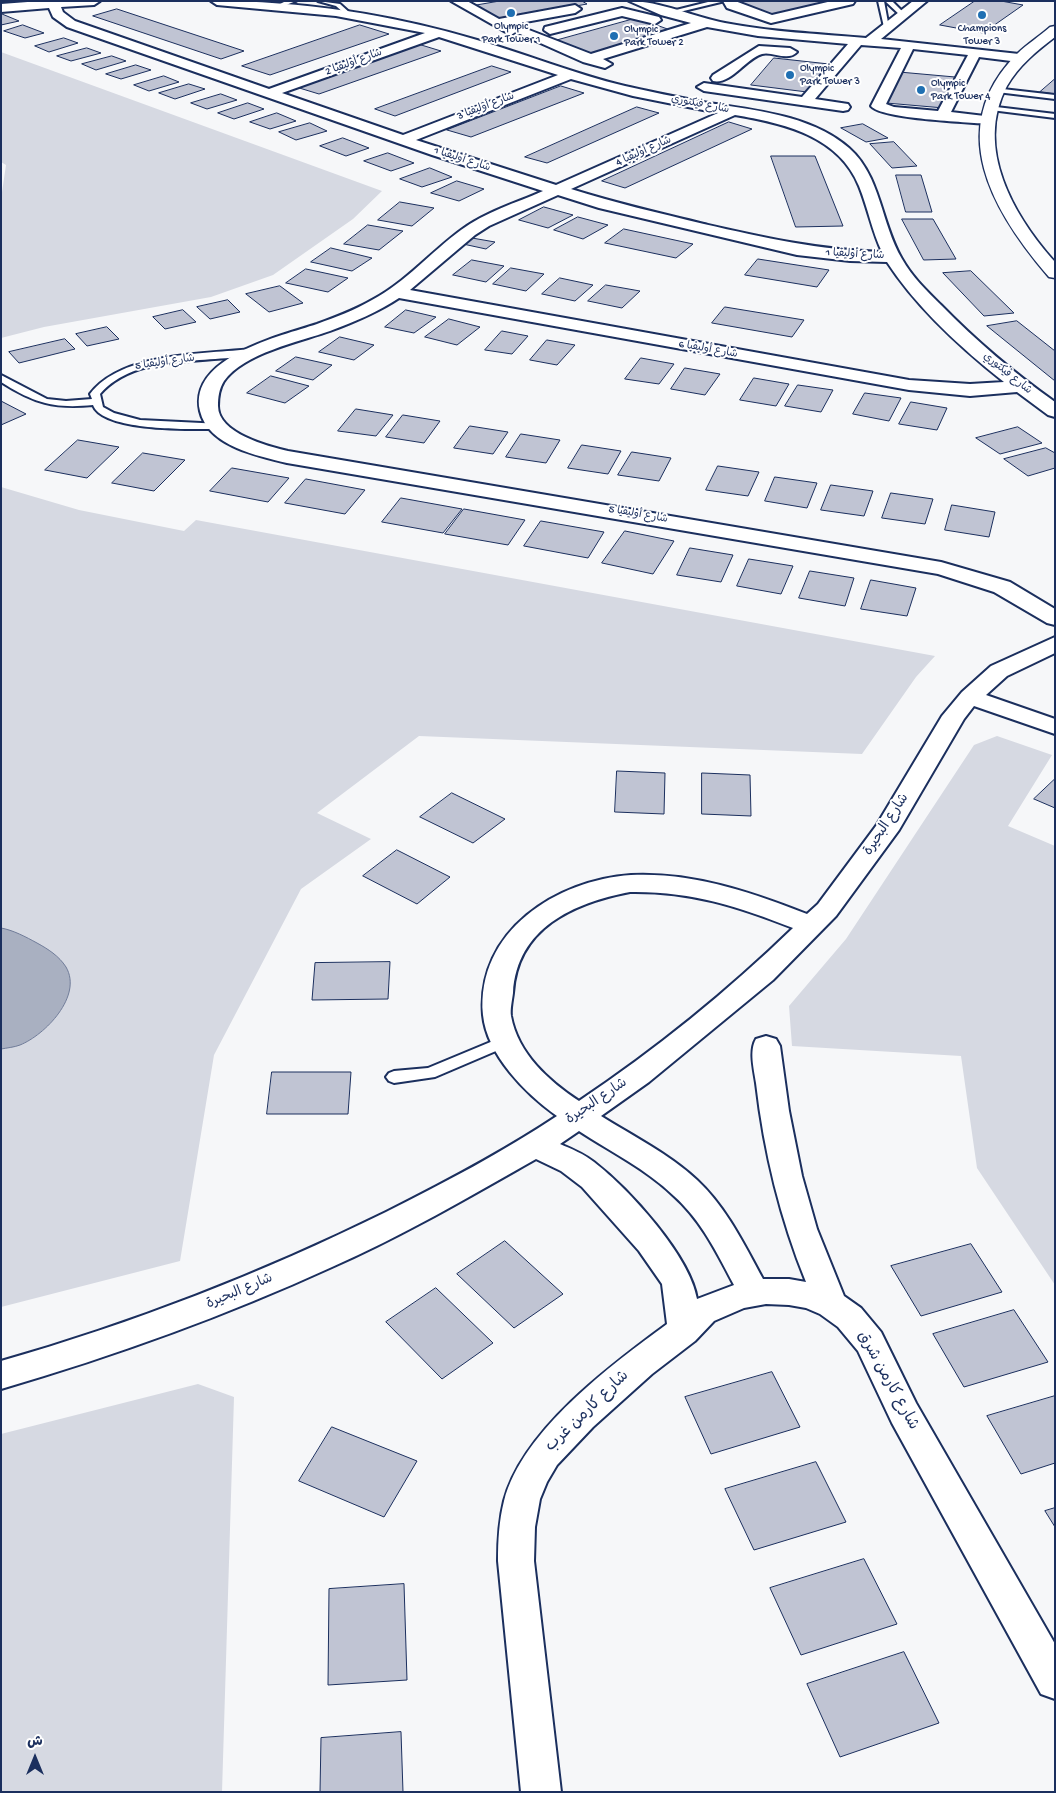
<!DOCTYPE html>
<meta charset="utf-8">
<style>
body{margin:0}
#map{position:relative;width:1056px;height:1793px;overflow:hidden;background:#f6f7f9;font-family:"Gochi Hand","Playpen Sans Arabic",sans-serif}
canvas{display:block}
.frame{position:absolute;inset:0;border:2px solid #1b2f5e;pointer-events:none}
.north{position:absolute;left:10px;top:1733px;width:50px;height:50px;-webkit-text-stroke:4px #fff;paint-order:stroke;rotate:0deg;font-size:14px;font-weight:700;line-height:20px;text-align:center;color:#1b2f5e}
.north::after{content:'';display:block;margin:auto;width:18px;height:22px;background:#1b2f5e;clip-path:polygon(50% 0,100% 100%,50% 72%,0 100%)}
</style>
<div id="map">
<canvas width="1056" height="1793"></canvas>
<div class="frame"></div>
<div class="north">ش</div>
</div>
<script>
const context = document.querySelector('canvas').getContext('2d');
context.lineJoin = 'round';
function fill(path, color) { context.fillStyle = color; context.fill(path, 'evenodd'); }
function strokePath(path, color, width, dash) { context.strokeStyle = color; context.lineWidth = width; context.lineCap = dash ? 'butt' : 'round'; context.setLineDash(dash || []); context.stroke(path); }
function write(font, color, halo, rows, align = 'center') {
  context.font = font + ' "Gochi Hand","Playpen Sans Arabic",sans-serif'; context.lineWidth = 4; context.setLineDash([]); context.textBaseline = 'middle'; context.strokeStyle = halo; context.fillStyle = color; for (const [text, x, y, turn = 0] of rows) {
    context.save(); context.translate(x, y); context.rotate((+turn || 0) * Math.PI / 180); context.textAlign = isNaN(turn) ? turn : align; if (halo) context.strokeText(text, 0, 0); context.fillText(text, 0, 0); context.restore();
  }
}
fill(new Path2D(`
 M1 52 382 191 353 219 273 275 211 297 44 327 1 338V199L6 165 1 162Z
 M1 487 79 510 184 531 196 520 935 656 916 677 862 754 419 736 317 813 371 839 301 889 214 1055 180 1261 1 1307Z
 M997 736 1052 755 1008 826 1055 846V1285L977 1168 961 1056 792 1046 789 1006 846 939 974 745Z
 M198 1384 234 1397 222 1792H1V1434Z`), '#d6d9e2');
const water = new Path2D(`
 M1 928C13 930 26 937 37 943 48 949 59 956 66 967 83 996 45 1035 20 1045 15 1047 7 1048 1 1049Z`);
fill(water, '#a9b0c1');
strokePath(water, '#707c99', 1);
const building = new Path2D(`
 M500 1H582L587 4 499 20 472 6Z
 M744 1H834L767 16 736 3Z
 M975 1H1001L1023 5 983 33 940 25Z
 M117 9 244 51 221 59 93 16Z
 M1 14H2L19 21 1 25Z
 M637 18 673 31 590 54 554 41Z
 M23 25 44 33 25 38 4 31Z
 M360 25 389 34 270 75 242 66Z
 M64 38 78 43 49 52 35 46Z
 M418 44 441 51 319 94 296 87Z
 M87 48 101 53 71 61 57 56Z
 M112 56 126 61 96 70 82 64Z
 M774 58 829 64 807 92 751 85Z
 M136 65 151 70 121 79 106 74Z
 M492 66 511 72 395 116 375 109Z
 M899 72 955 77 944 108 886 103Z
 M164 76 179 82 149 91 134 85Z
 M1055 79V94L1040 92Z
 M189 84 205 89 175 99 159 93Z
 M561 86 584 93 471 137 447 130Z
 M221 94 237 100 207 109 191 103Z
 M248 103 264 109 234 119 218 113Z
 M637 107 659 113 547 163 525 157Z
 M277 113 296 121 270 129 250 122Z
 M729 122 752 129 625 188 602 181Z
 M310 123 327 131 296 140 279 132Z
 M863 124 888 138 866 142 841 128Z
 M343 138 369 148 346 156 320 146Z
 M894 142 917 166 892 168 870 144Z
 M388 153 414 163 391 171 364 161Z
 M771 156H815L843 226 796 227Z
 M430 168 452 177 422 187 400 179Z
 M896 175H921L932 212H906Z
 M457 181 484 189 459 201 431 193Z
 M400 202 434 208 412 226 378 220Z
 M544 207 573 215 548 228 519 220Z
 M578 217 608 225 583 239 554 230Z
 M902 219H933L956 259 924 260Z
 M368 225 403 231 379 250 344 244Z
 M624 229 693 244 676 258 605 243Z
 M472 238 495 242 486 249 463 244Z
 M331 248 372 258 352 271 311 262Z
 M758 259 829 270 817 287 745 275Z
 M472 260 504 266 486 282 453 275Z
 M511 268 544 274 526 291 493 284Z
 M306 269 348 278 328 292 286 283Z
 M971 271 1014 313 984 316 943 273Z
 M560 278 593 285 575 301 542 294Z
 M606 285 640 291 622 308 588 301Z
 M280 286 303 303 269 312 246 294Z
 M228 300 240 312 210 319 197 307Z
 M725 307 804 320 792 337 712 323Z
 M183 310 196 322 165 329 153 317Z
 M406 310 436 317 414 333 385 327Z
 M449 319 480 327 457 345 425 337Z
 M1017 321 1055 351V381L987 326Z
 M107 327 119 339 87 346 76 334Z
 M502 331 528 336 512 354 485 350Z
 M340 337 374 345 354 360 319 352Z
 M65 339 75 349 19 363 9 352Z
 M547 340 575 345 557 365 530 360Z
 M296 357 332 365 313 380 276 371Z
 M641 358 674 364 659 384 625 379Z
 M685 368 720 374 705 395 671 389Z
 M271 376 309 386 285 403 247 393Z
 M754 378 789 384 776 406 740 400Z
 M798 385 833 390 821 412 785 406Z
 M865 393 901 398 889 421 853 414Z
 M1 401 26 414 1 425Z
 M911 402 947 408 937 430 899 424Z
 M356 409 393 415 376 436 338 431Z
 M403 415 440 421 424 443 386 437Z
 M470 426 508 432 493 454 454 448Z
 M1018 427 1042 443 1000 454 976 438Z
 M521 434 560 440 546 463 506 457Z
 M78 440 119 447 87 478 45 470Z
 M582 445 621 451 608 474 568 468Z
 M1046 448 1055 453V468L1028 476 1004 459Z
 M632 452 671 458 659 481 618 475Z
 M143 453 185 460 154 491 112 483Z
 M718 466 759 472 748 496 706 490Z
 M232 468 289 478 268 502 210 491Z
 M775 477 817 483 807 508 765 501Z
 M306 479 365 490 345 514 285 503Z
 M831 485 873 491 864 516 821 510Z
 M891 493 933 499 925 524 882 518Z
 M401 498 462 509 443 533 382 522Z
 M952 505 995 512 989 537 945 530Z
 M464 509 525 520 508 545 445 534Z
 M541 521 604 532 588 558 524 546Z
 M625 531 674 541 653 574 602 563Z
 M690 548 733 555 721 582 677 575Z
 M749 559 793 566 781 594 737 586Z
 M810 571 854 578 845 606 799 598Z
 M871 580 916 588 907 616 861 609Z
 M617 771 665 773 664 814 615 812Z
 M702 773 750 775 751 816 702 814Z
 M1055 779V808L1034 799Z
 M452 793 505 819 473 843 420 817Z
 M397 850 450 877 417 904 363 876Z
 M390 962 388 999 312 1000 315 963Z
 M272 1072H351L348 1114H267Z
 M505 1241 563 1294 514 1328 457 1274Z
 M971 1244 1002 1292 921 1316 891 1266Z
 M436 1288 493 1343 442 1379 386 1322Z
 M1014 1310 1048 1362 964 1387 933 1334Z
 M772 1372 800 1427 711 1454 685 1397Z
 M1055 1396V1463L1021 1474 987 1416Z
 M332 1427 417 1461 384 1517 299 1481Z
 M816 1462 846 1522 754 1550 725 1489Z
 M1055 1508V1527L1045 1511Z
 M864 1559 897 1624 801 1655 770 1588Z
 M404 1584 407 1680 328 1685 329 1589Z
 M904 1652 939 1723 840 1757 807 1684Z
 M401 1732 403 1792H320L321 1738Z`);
fill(building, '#c0c4d3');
strokePath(building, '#1b2f5e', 1);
const lane = new Path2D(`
 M286 1H296L281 7 278 5Z
 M318 1 340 4 350 13 345 14 336 6Z
 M712 1H725L667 15 664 13Z
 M878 1H884L889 28 884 27Z
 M885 1H892L905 14V16H901Z
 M994 88 1055 95V99L997 92 993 90Z
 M988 106 1055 114V118L991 110H988Z
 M252 349 257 352 255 354C206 365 137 352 100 394L103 407 114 413 140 420 222 424 223 426 218 429C194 429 103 432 93 405 54 409 34 403 1 382V375L47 399 66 401 92 399 90 394C122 352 204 354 252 349Z
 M505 1036 510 1037 512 1041 510 1045 435 1077 394 1083 389 1081 386 1077 389 1073 394 1071 428 1068Z`);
const street = new Path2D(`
 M41 1H100L94 5 61 7 63 12 75 21 269 89 425 33 336 16 217 5 211 1C302 1 390 14 477 40 526 54 574 74 625 86 651 92 677 97 703 102 751 110 810 114 849 148 881 176 881 224 902 259 912 277 927 291 941 305 976 341 1014 373 1055 402V417L1048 415 1017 392 970 396 909 390 399 298C378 312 354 322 330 331 299 342 244 353 224 381 219 389 218 397 218 406 218 433 267 446 288 451L941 562 1010 582 1055 609V625L1047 623 994 592 938 574 287 463C258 456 208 446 200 411 188 357 281 336 317 324 336 317 355 310 372 300 406 282 431 252 461 230 485 212 516 203 543 191L432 155 67 27 53 17 49 8 1 12V4ZM439 37 558 75 403 135 282 93ZM571 79 633 96 718 113 556 185 416 140ZM735 115C783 123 839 136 859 186 868 208 872 231 882 252 818 250 766 238 704 224 659 213 615 203 571 189ZM558 195 599 208 797 255 850 261 887 262C917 308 961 348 1004 382L970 384 909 380 410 290 475 235 489 226Z
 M451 1H467L499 19 575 5 581 9 575 13 509 25 517 31 511 35Z
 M629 1C660 1 694 17 725 23 772 32 819 34 866 38L913 1H927L881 39 1019 54 1026 58 1019 62 979 57 951 112 993 117 995 120 988 124C968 122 881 119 871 106L901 48 861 45 815 99 848 104 850 107 848 110 843 111 704 91 697 87 704 83 802 97 848 44 758 36 707 27 603 59 612 64 605 68 583 62 518 33 519 30H529L591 54 691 23 661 15ZM913 49 968 55 938 111 894 107 886 104Z
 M723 1H735L772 15 832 1H855L853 4 771 23 727 8Z
 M622 8 659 17 661 20 655 24 622 16 550 34 544 30 545 27Z
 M759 46 790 48 797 52C788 62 772 51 762 54 745 59 731 85 713 81L711 78 713 75Z
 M1055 637V653L1007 676 986 695 1055 719V734L974 706 964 719 899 830 836 916 773 980 649 1082 601 1116C633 1136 669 1154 697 1180 726 1207 744 1244 763 1279H789L806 1282C780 1218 764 1152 756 1083 754 1069 749 1051 756 1039L766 1036 776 1039 780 1046 789 1111 802 1176 817 1229 844 1296 861 1308 881 1332 916 1403 1055 1644V1699L1041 1694 892 1423 858 1351 838 1327 820 1314 806 1308 789 1305 766 1304 744 1308 714 1321 695 1341 652 1374 593 1427 557 1465 547 1482 540 1499 535 1527 534 1561 561 1792H521L498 1561C498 1540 499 1521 504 1501 522 1431 611 1365 667 1324L662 1284 639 1251 582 1187 561 1171 536 1159C469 1197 402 1236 332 1267 225 1316 114 1356 1 1389V1361C134 1323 262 1273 386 1212 444 1183 503 1152 557 1116 526 1094 487 1055 483 1015 476 931 557 880 631 875 692 872 751 892 807 914L818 904 876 826 942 716 962 692 991 666ZM630 892C690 891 737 906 793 928 727 992 655 1050 579 1101 549 1081 518 1054 511 1016 510 1009 512 1001 513 993 517 928 573 903 630 892ZM579 1131C611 1152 646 1169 674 1196 701 1220 717 1253 734 1285L697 1299C690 1256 629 1189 594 1162 584 1154 572 1149 560 1144Z`);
const secondary = new Path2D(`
 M1055 26V37C1037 51 1019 65 1007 86 974 148 1014 216 1055 262V278L1049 277C993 212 943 128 1017 54 1027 44 1040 36 1050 27Z`);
strokePath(lane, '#1b2f5e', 4);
strokePath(street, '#1b2f5e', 4);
strokePath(secondary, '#1b2f5e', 3);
fill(lane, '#fff');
fill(street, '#fff');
fill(secondary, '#fff');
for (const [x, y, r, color] of [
 [511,13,5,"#1f6fb2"],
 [982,15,5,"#1f6fb2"],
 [614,36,5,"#1f6fb2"],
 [790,75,5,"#1f6fb2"],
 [921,90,5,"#1f6fb2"]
]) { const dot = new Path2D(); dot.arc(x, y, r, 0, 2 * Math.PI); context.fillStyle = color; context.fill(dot); strokePath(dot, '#fff', 2); }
write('11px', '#1b2f5e', '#fff', [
 ["Olympic",511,27,"center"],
 ["Park Tower 1",511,40,"center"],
 ["Champions",982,29,"center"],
 ["Tower 3",982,42,"center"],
 ["Olympic",624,30],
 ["Park Tower 2",624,43],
 ["Olympic",800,69],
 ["Park Tower 3",800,82],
 ["Olympic",931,84],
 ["Park Tower 4",931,97]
], 'left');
write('11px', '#1b2f5e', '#fff', [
 ["شارع أوليفيا 2",354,63,-20],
 ["شارع فيكتوري",700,105,11],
 ["شارع أوليفيا 3",486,107,-21],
 ["شارع أوليفيا 4",644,152,-24],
 ["شارع أوليفيا 1",462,160,18],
 ["شارع أوليفيا 1",855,255,3],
 ["شارع أوليفيا 6",708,350,10],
 ["شارع أوليفيا 5",165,363,-8],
 ["شارع فيكتوري",1007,374,39],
 ["شارع أوليفيا 5",638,515,10]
]);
write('14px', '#1b2f5e', '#fff', [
 ["شارع البحيرة",887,825,-57],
 ["شارع البحيرة",597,1102,-34],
 ["شارع البحيرة",240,1292,-23]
]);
write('16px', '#1b2f5e', '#fff', [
 ["شارع كارمن شرق",887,1381,61],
 ["شارع كارمن غرب",588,1412,-44]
]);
</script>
